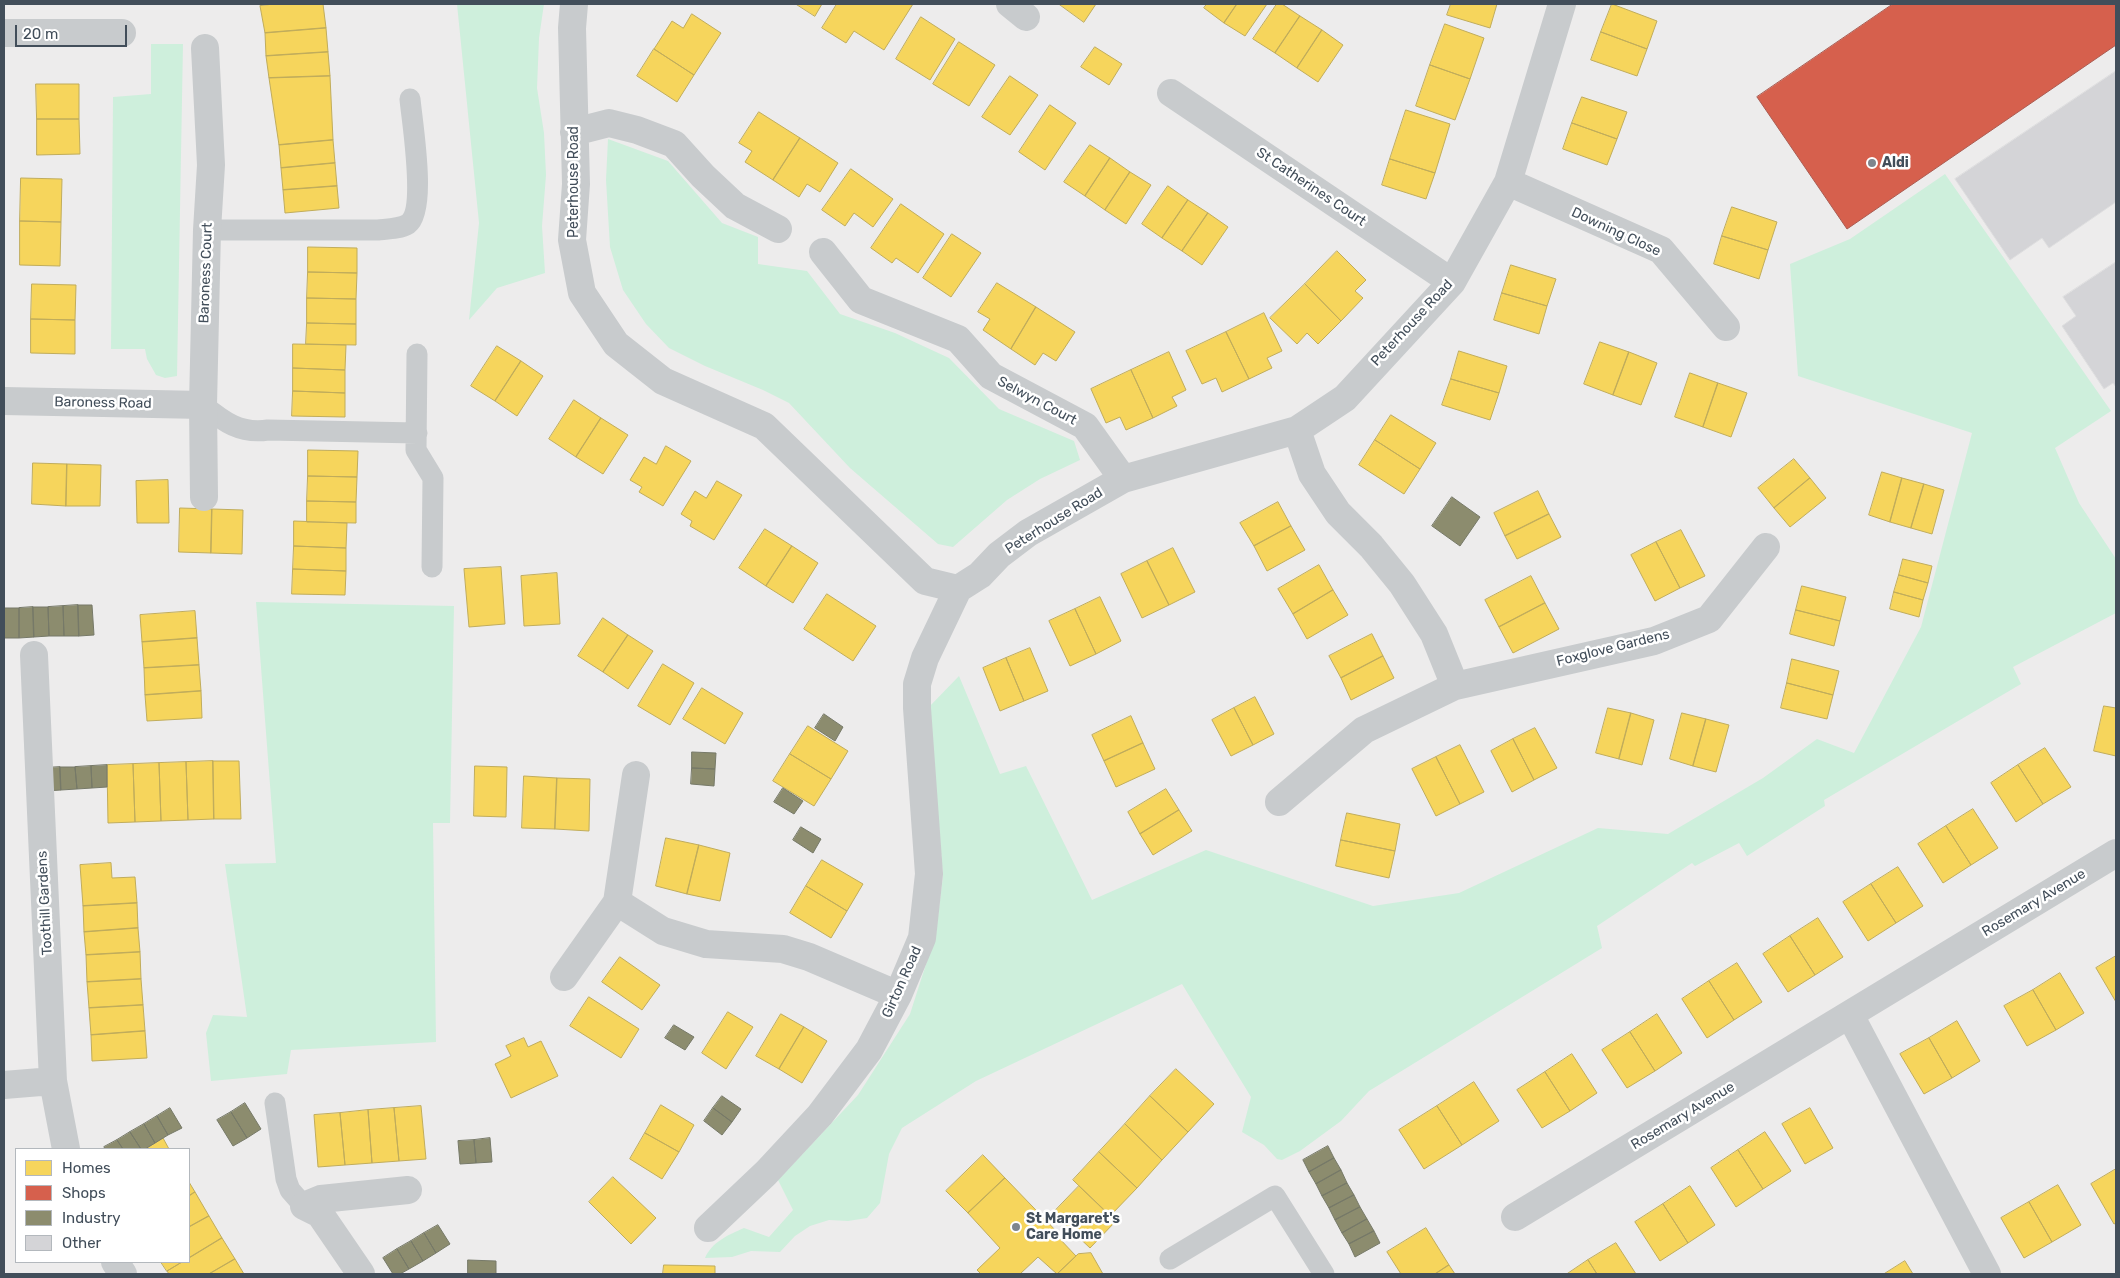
<!DOCTYPE html>
<style>
body{margin:0}
#map{position:relative;width:2120px;height:1278px;overflow:hidden;background:#edecec;font-family:Rubik,sans-serif}
canvas{display:block}
.frame{position:absolute;inset:0;border:5px solid #424e5a;pointer-events:none}
.legend{position:absolute;left:15px;top:1148px;width:175px;height:115px;box-sizing:border-box;background:#fff;border:1px solid #b3b8bd;margin:0;padding:6px 9px;list-style:none;font-size:15px;color:#424e5a}
.legend li{display:flex;align-items:center;gap:10px;height:25px}
.legend b{width:25px;border:1px solid #b3b8bd}
.scale{position:absolute;left:15px;top:25px;width:112px;height:22px;box-sizing:border-box;border:2px solid #424e5a;border-top:0;padding-left:6px;font-size:15px;line-height:18px;white-space:nowrap;color:#424e5a;-webkit-text-stroke:4px #fff;paint-order:stroke}
</style>
<div id="map">
<canvas width="2120" height="1278"></canvas>
<div class="frame"></div>
<ul class="legend">
<li><b style="height:14px;background:#f6d55c"></b>Homes</li>
<li><b style="height:14px;background:#d6604d"></b>Shops</li>
<li><b style="height:14px;background:#8c8c6e"></b>Industry</li>
<li><b style="height:14px;background:#d4d4d7"></b>Other</li>
</ul>
<div class="scale">20 m</div>
</div>
<script>
const context = document.querySelector('canvas').getContext('2d');
context.lineJoin = 'round';
function fill(path, color) { context.fillStyle = color; context.fill(path, 'evenodd'); }
function strokePath(path, color, width, dash) { context.strokeStyle = color; context.lineWidth = width; context.lineCap = dash ? 'butt' : 'round'; context.setLineDash(dash || []); context.stroke(path); }
function write(font, color, halo, rows, align = 'center') {
  context.font = font + ' Rubik,sans-serif'; context.lineWidth = 5; context.setLineDash([]); context.textBaseline = 'middle'; context.strokeStyle = halo; context.fillStyle = color; for (const [text, x, y, turn = 0] of rows) {
    context.save(); context.translate(x, y); context.rotate((+turn || 0) * Math.PI / 180); context.textAlign = isNaN(turn) ? turn : align; if (halo) context.strokeText(text, 0, 0); context.fillText(text, 0, 0); context.restore();
  }
}
fill(new Path2D(`
 M457 4H544L539 38 537 88 544 133 546 175 542 226 545 273 497 288 469 320 479 223Z
 M151 44H183L177 376 165 378 156 375 147 359 145 349H111L113 97 151 94Z
 M608 139 668 161 722 223 758 237V264L807 271 840 314 895 333 949 358 999 409 1074 441 1080 460 1040 479 1007 500 953 547 938 544 850 468 789 403 763 390 705 366 669 348 646 324 623 290 610 247 606 180Z
 M1945 174 2111 411 2055 448 2079 503 2116 559V613L2013 667 2021 684 1824 800 1825 806 1747 856 1739 843 1695 866 1692 863 1597 926 1602 948 1369 1091 1341 1121 1300 1151 1282 1160 1277 1159 1264 1145 1242 1132 1251 1097 1182 984 976 1081 902 1128 889 1154 880 1203 867 1218 848 1221 829 1220 810 1226 795 1236 780 1252 751 1251 732 1257 705 1258C712 1242 728 1235 744 1228L769 1237 793 1210 778 1180 858 1095 910 1014 936 933 943 876 929 707 959 676 1000 774 1026 766 1092 900 1206 850 1373 906 1459 893 1598 828 1668 834 1763 778 1817 739 1854 753 1921 627 1972 433 1798 376 1790 264 1850 239Z
 M256 602 454 606 450 823H433L436 1042 291 1050 287 1074 211 1081 206 1033 213 1015 247 1017 225 864 276 863Z`), '#ceefdc');
const homes = new Path2D(`
 M274 4H323L326 28 265 33 260 6Z
 M796 4H822L815 16Z
 M837 4H913L884 50 854 31 846 43 822 28Z
 M1059 4H1096L1084 22Z
 M1207 4H1237L1224 23 1204 8Z
 M1237 4H1267L1245 36 1224 23Z
 M1277 4H1282L1300 16 1275 53 1253 39Z
 M1451 4H1497L1490 28 1447 15Z
 M1612 4 1657 21 1647 49 1601 32Z
 M692 14 721 33 694 75 654 49 672 21 683 28Z
 M1300 16 1322 30 1297 68 1275 53Z
 M921 17 955 39 930 80 896 59Z
 M1445 24 1484 38 1470 79 1430 65Z
 M326 28 328 52 266 56 265 33Z
 M1322 30 1343 45 1318 82 1297 68Z
 M1601 32 1647 49 1637 76 1591 60Z
 M959 42 995 65 969 106 933 84Z
 M1095 47 1122 64 1109 85 1081 67Z
 M654 49 694 75 677 102 637 76Z
 M328 52 330 76 269 78 266 56Z
 M1430 65 1470 79 1455 120 1416 106Z
 M330 76 333 140 279 145 269 78Z
 M1010 76 1038 95 1010 135 982 117Z
 M36 84H79V119H37Z
 M1582 97 1627 112 1617 139 1572 123Z
 M1050 105 1076 123 1045 170 1019 152Z
 M1406 110 1450 124 1435 173 1390 159Z
 M759 112 800 138 773 180 745 162 752 151 739 143Z
 M37 119H79L80 154 37 155Z
 M1572 123 1617 139 1607 165 1563 149Z
 M800 138 838 163 820 192 807 184 799 197 773 180Z
 M333 140 335 163 281 168 279 145Z
 M1090 145 1110 158 1085 196 1064 182Z
 M1110 158 1130 172 1105 210 1085 196Z
 M1390 159 1435 173 1426 199 1382 185Z
 M335 163 337 186 283 190 281 168Z
 M851 169 893 199 873 227 854 213 845 226 822 210Z
 M1130 172 1151 185 1126 224 1105 210Z
 M21 178 62 179 61 222 20 221Z
 M337 186 339 208 285 213 283 190Z
 M1168 186 1188 200 1162 238 1142 224Z
 M1188 200 1208 213 1182 251 1162 238Z
 M901 204 944 234 918 273 896 258 892 263 871 248Z
 M1732 207 1777 222 1768 250 1722 236Z
 M1208 213 1228 227 1202 265 1182 251Z
 M20 221 61 222 60 266 20 265Z
 M952 234 981 253 951 297 923 278Z
 M1722 236 1768 250 1759 279 1714 264Z
 M308 247 357 248V273L308 272Z
 M1337 251 1366 280 1355 291 1363 298 1341 321 1305 284Z
 M1511 265 1556 279 1547 306 1502 293Z
 M308 272 357 273 356 299 307 298Z
 M997 283 1036 307 1011 349 983 330 990 319 978 312Z
 M32 284 76 285 75 320 31 319Z
 M1305 284 1341 321 1318 344 1307 333 1297 344 1270 318Z
 M1502 293 1547 306 1539 334 1494 320Z
 M307 298 356 299V324L307 323Z
 M1036 307 1075 332 1056 361 1043 353 1035 365 1011 349Z
 M1264 313 1282 351 1267 358 1272 368 1249 379 1226 332Z
 M31 319 75 320V354L31 353Z
 M307 323 356 324V345L306 344Z
 M1226 332 1249 379 1222 392 1216 378 1202 384 1186 351Z
 M1600 342 1629 352 1613 395 1584 384Z
 M293 344 346 345 345 370 293 368Z
 M497 346 521 361 495 401 471 386Z
 M1459 351 1507 366 1499 393 1451 379Z
 M1169 352 1186 390 1172 397 1177 406 1153 418 1131 370Z
 M1629 352 1657 363 1641 405 1613 395Z
 M521 361 543 376 517 416 495 401Z
 M293 368 345 370V393L293 391Z
 M1131 370 1153 418 1126 430 1120 417 1106 423 1091 389Z
 M1690 373 1718 383 1703 427 1675 417Z
 M1451 379 1499 393 1490 420 1442 405Z
 M1718 383 1747 393 1731 437 1703 427Z
 M293 391 345 393V417L292 416Z
 M574 400 601 418 576 457 549 439Z
 M1391 415 1436 443 1420 469 1375 440Z
 M601 418 628 435 603 474 576 457Z
 M1375 440 1420 469 1404 494 1359 465Z
 M666 446 691 461 663 506 639 492 642 487 630 480 644 457 656 464Z
 M308 450 358 451 357 477 308 476Z
 M1794 459 1810 478 1774 508 1758 488Z
 M33 463 67 464 66 506 32 504Z
 M67 464 101 465 100 506H66Z
 M1882 472 1902 478 1890 522 1869 515Z
 M308 476 357 477 356 502 307 501Z
 M1810 478 1826 498 1790 527 1774 508Z
 M1902 478 1924 484 1911 528 1890 522Z
 M168 480 169 523H137L136 481Z
 M717 481 742 495 714 540 690 526 692 521 681 514 695 491 706 498Z
 M1924 484 1944 490 1932 534 1911 528Z
 M1538 491 1549 514 1505 536 1494 513Z
 M307 501 356 502V523L307 522Z
 M1278 502 1291 526 1254 546 1240 523Z
 M180 508 212 509 211 553 179 552Z
 M212 509 243 510 242 554 211 553Z
 M1549 514 1561 537 1517 559 1505 536Z
 M294 521 347 523 346 548 294 546Z
 M1291 526 1305 550 1267 571 1254 546Z
 M765 529 792 546 766 586 739 568Z
 M1681 530 1705 576 1680 588 1656 542Z
 M1656 542 1680 588 1655 601 1631 555Z
 M294 546 346 548V571L293 569Z
 M792 546 818 563 793 603 766 586Z
 M1173 548 1195 592 1169 605 1147 561Z
 M1903 559 1932 566 1928 583 1899 575Z
 M1147 561 1169 605 1142 618 1121 574Z
 M1319 565 1333 590 1293 614 1278 589Z
 M501 567 505 624 469 627 464 569Z
 M293 569 346 571 345 595 292 594Z
 M557 573 560 624 524 626 521 576Z
 M1899 575 1928 583 1923 600 1894 592Z
 M1531 576 1545 603 1499 627 1485 600Z
 M1802 586 1846 597 1840 621 1796 610Z
 M1333 590 1348 615 1307 639 1293 614Z
 M1894 592 1923 600 1919 617 1890 609Z
 M827 594 876 626 853 661 804 629Z
 M1100 597 1121 641 1096 654 1075 609Z
 M1545 603 1559 629 1513 653 1499 627Z
 M1075 609 1096 654 1070 666 1049 621Z
 M1796 610 1840 621 1834 646 1790 634Z
 M195 611 197 638 142 642 140 615Z
 M603 618 628 635 603 672 578 656Z
 M1372 634 1383 656 1341 678 1329 656Z
 M628 635 653 651 628 689 603 672Z
 M197 638 199 665 144 668 142 642Z
 M1030 648 1048 691 1024 701 1006 658Z
 M1383 656 1394 678 1351 700 1341 678Z
 M1006 658 1024 701 1000 711 983 668Z
 M1792 659 1839 671 1833 695 1787 683Z
 M663 664 694 683 670 725 638 706Z
 M199 665 201 691 145 695 144 668Z
 M1787 683 1833 695 1827 719 1781 708Z
 M702 688 743 713 725 744 683 719Z
 M201 691 202 718 147 721 145 695Z
 M1255 697 1274 734 1253 745 1234 708Z
 M2104 706 2116 708V756L2094 751Z
 M1234 708 1253 745 1231 756 1212 720Z
 M1608 708 1631 713 1619 759 1596 753Z
 M1631 713 1654 720 1642 765 1619 759Z
 M1682 713 1706 719 1693 766 1670 759Z
 M1131 716 1143 743 1104 761 1092 735Z
 M1706 719 1729 725 1716 772 1693 766Z
 M808 726 848 751 831 779 790 754Z
 M1535 728 1557 768 1534 780 1513 739Z
 M1513 739 1534 780 1512 792 1491 751Z
 M1143 743 1155 769 1116 787 1104 761Z
 M1460 745 1484 792 1460 804 1436 757Z
 M2045 748 2071 787 2043 804 2018 765Z
 M790 754 831 779 814 806 773 781Z
 M1436 757 1460 804 1436 816 1412 769Z
 M213 761H239L241 819H214Z
 M213 761 214 819 188 820 186 762Z
 M186 762 188 820 161 821 159 763Z
 M159 763 161 821 135 822 133 764Z
 M133 764 135 822 108 823 107 765Z
 M2018 765 2043 804 2016 822 1991 783Z
 M475 766 507 767 506 817 474 816Z
 M524 776 557 778 555 829 522 828Z
 M557 778 590 779 589 831 555 829Z
 M1166 789 1179 810 1140 834 1128 812Z
 M1973 809 1998 848 1971 865 1946 826Z
 M1179 810 1192 831 1153 855 1140 834Z
 M1347 813 1400 824 1395 851 1341 840Z
 M1946 826 1971 865 1943 883 1918 844Z
 M666 838 699 845 687 894 656 886Z
 M1341 840 1395 851 1389 878 1336 866Z
 M699 845 730 853 720 901 687 894Z
 M822 860 863 884 847 911 806 886Z
 M111 863 112 878 135 877 137 903 83 906 80 865Z
 M1898 867 1923 906 1896 923 1871 884Z
 M1871 884 1896 923 1868 941 1843 902Z
 M806 886 847 911 831 938 790 913Z
 M137 903 138 928 84 932 83 906Z
 M1818 918 1843 957 1815 975 1790 936Z
 M138 928 140 952 86 955 84 932Z
 M1790 936 1815 975 1788 992 1763 954Z
 M140 952 141 979 87 982 86 955Z
 M2116 956V1002L2096 968Z
 M620 957 660 985 642 1010 602 982Z
 M1737 963 1762 1002 1734 1020 1709 981Z
 M2060 973 2084 1013 2056 1030 2033 990Z
 M141 979 143 1005 89 1008 87 982Z
 M1709 981 1734 1020 1707 1038 1682 999Z
 M2033 990 2056 1030 2027 1046 2004 1006Z
 M589 997 639 1029 621 1058 570 1026Z
 M143 1005 145 1031 91 1035 89 1008Z
 M728 1012 753 1027 726 1069 702 1053Z
 M781 1014 804 1027 779 1069 756 1056Z
 M1657 1014 1682 1053 1655 1071 1630 1032Z
 M1957 1021 1980 1061 1952 1078 1929 1038Z
 M804 1027 827 1041 802 1083 779 1069Z
 M145 1031 147 1058 92 1061 91 1035Z
 M1630 1032 1655 1071 1627 1088 1602 1050Z
 M524 1038 528 1047 541 1041 558 1076 511 1098 495 1064 511 1056 506 1046Z
 M1929 1038 1952 1078 1924 1094 1900 1054Z
 M1572 1054 1597 1093 1570 1111 1545 1072Z
 M1176 1069 1214 1104 1188 1132 1150 1096Z
 M1545 1072 1570 1111 1542 1128 1517 1090Z
 M1474 1082 1499 1121 1462 1145 1437 1106Z
 M1150 1096 1188 1132 1162 1160 1125 1124Z
 M661 1105 694 1125 679 1152 645 1133Z
 M421 1106 426 1159 399 1161 394 1108Z
 M1437 1106 1462 1145 1424 1169 1399 1130Z
 M394 1108 399 1161 372 1163 368 1110Z
 M1810 1108 1833 1148 1805 1164 1782 1124Z
 M368 1110 372 1163 345 1165 340 1113Z
 M340 1113 345 1165 318 1167 314 1115Z
 M1125 1124 1162 1160 1137 1188 1099 1152Z
 M1765 1132 1791 1171 1763 1189 1738 1150Z
 M645 1133 679 1152 662 1179 630 1159Z
 M163 1138 169 1149H145L155 1143Z
 M1738 1150 1763 1189 1736 1207 1711 1168Z
 M1099 1152 1137 1188 1110 1216 1073 1180Z
 M983 1155 1005 1178 968 1213 946 1191Z
 M2116 1169V1223L2114 1224 2091 1184Z
 M613 1177 656 1218 631 1244 589 1202Z
 M1005 1178 1060 1235 1058 1237 1076 1256 1057 1274 1038 1257 1020 1274H981L977 1270 1000 1248 968 1213Z
 M189 1182 195 1192 189 1196Z
 M2058 1185 2081 1225 2052 1242 2029 1202Z
 M1079 1186 1116 1221 1090 1248 1053 1213Z
 M1690 1186 1715 1225 1688 1243 1663 1204Z
 M195 1192 209 1216 189 1227V1196Z
 M2029 1202 2052 1242 2024 1258 2001 1218Z
 M1663 1204 1688 1243 1660 1261 1635 1222Z
 M209 1216 222 1238 189 1258V1227Z
 M1426 1228 1449 1265 1435 1274H1401L1387 1252Z
 M222 1238 235 1259 209 1274H169L167 1271 182 1262H189V1258Z
 M1616 1243 1636 1274H1597L1588 1260Z
 M1091 1253 1103 1274H1057L1078 1254Z
 M235 1259 244 1274H209Z
 M1588 1260 1597 1274H1567Z
 M1905 1261 1913 1274H1884Z
 M161 1262H182L167 1271Z
 M664 1265 715 1266V1274H663Z
 M1449 1265 1455 1274H1435Z`);
fill(homes, '#f6d55c');
strokePath(homes, '#c0ac5b', 1);
const shops = new Path2D(`
 M1893 4H2116V45L1847 229 1757 97Z`);
fill(shops, '#d6604d');
strokePath(shops, '#aa5b51', 1);
const industry = new Path2D(`
 M1452 497 1480 517 1460 546 1432 526Z
 M78 605 79 636H64L63 606Z
 M78 605H92L94 635 79 636Z
 M63 606 64 636H49L48 607Z
 M33 607 34 637 19 638V608Z
 M33 607H48L49 636 34 637Z
 M4 608H19V638H5Z
 M824 714 843 727 835 741 815 728Z
 M692 752 716 753 715 769 692 768Z
 M107 765V787L92 788 91 766Z
 M91 766 92 788 77 789 75 767Z
 M60 767 61 790 46 791 45 768Z
 M60 767H75L77 789 61 790Z
 M692 768 715 769 714 786 691 784Z
 M783 788 803 801 794 814 774 802Z
 M801 827 821 839 813 853 793 840Z
 M674 1025 694 1037 685 1050 665 1038Z
 M722 1096 741 1109 732 1122 713 1108Z
 M245 1103 261 1129 247 1138 231 1112Z
 M170 1108 182 1128 168 1135 157 1116Z
 M713 1108 732 1122 722 1135 704 1121Z
 M231 1112 247 1138 233 1146 217 1120Z
 M157 1116 168 1135 155 1143 144 1124Z
 M144 1124 155 1143 145 1149H141L130 1132Z
 M130 1132 141 1149H123L117 1140Z
 M490 1138 492 1162 476 1163 474 1140Z
 M117 1140 123 1149H105L104 1147Z
 M474 1140 476 1163 460 1164 458 1141Z
 M1328 1146 1334 1158 1309 1172 1303 1160Z
 M1334 1158 1341 1170 1316 1184 1309 1172Z
 M1341 1170 1347 1183 1322 1196 1316 1184Z
 M1347 1183 1354 1195 1329 1208 1322 1196Z
 M1354 1195 1360 1207 1335 1220 1329 1208Z
 M1360 1207 1367 1219 1342 1233 1335 1220Z
 M1367 1219 1374 1231 1349 1244 1342 1233Z
 M438 1225 450 1244 436 1253 424 1233Z
 M1374 1231 1380 1243 1355 1257 1349 1244Z
 M424 1233 436 1253 423 1261 411 1241Z
 M411 1241 423 1261 409 1269 397 1249Z
 M397 1249 409 1269 400 1274H393L383 1258Z
 M468 1260 496 1261V1274H468Z`);
fill(industry, '#8c8c6e');
strokePath(industry, '#767968', 1);
const building = new Path2D(`
 M2116 71V202L2049 248 2042 238 2010 260 1955 179Z
 M2116 262V387L2113 383 2104 389 2062 326 2076 316 2063 297Z`);
fill(building, '#d4d4d7');
strokePath(building, '#dededf', 1);
strokePath(new Path2D(`
 M207 230H378C388 229 400 229 408 224 427 210 412 122 410 99
 M417 354 416 450 433 478 432 567
 M203 405C224 422 240 434 268 430L417 433
 M275 1103 286 1179 290 1190 304 1206
 M1170 1259 1275 1196 1324 1274`), '#c8cbcd', 21);
strokePath(new Path2D(`
 M574 4 572 28 576 184 572 240 582 293 616 344 663 381 764 426 925 581 958 589 980 575 999 555 1028 533 1123 479 1297 430 1345 398 1452 282 1508 182 1562 4
 M1010 4 1026 17
 M4 33H122
 M1171 93 1452 282
 M574 132 609 123 637 130 674 144 703 176 735 206 778 229
 M1508 182 1661 250 1726 327
 M823 252 861 300 958 339 991 376 1085 426 1123 479
 M4 401 203 405
 M1297 430 1312 474 1338 513 1371 546 1402 584 1434 634 1455 686
 M204 497 203 405 207 230 211 165 205 48
 M34 655 53 1081 66 1149
 M1279 802 1364 730 1455 686 1654 641 1709 619 1766 547
 M617 902 663 931 706 944 783 949 809 957 898 995
 M564 977 617 902 636 775
 M1850 1015 1987 1274
 M4 1085 53 1081
 M304 1206 321 1199 408 1190
 M304 1206 320 1214 361 1274
 M1515 1217 2116 853
 M708 1228 766 1173 820 1115 869 1050 898 995 922 938 929 874 917 708V684L925 658 958 589
 M115 1262 123 1274`), '#c8cbcd', 28);
for (const [x, y, r, color] of [
 [1872,163,5,"#7e858d"],
 [1016,1227,5,"#7e858d"]
]) { const dot = new Path2D(); dot.arc(x, y, r, 0, 2 * Math.PI); context.fillStyle = color; context.fill(dot); strokePath(dot, '#fff', 2); }
write('bold 14px', '#424e5a', '#fff', [
 ["Aldi",1882,163],
 ["St Margaret's",1026,1219],
 ["Care Home",1026,1235]
], 'left');
write('14px', '#424e5a', '#fff', [
 ["Peterhouse Road",574,182,-90],
 ["St Catherines Court",1311,187,34],
 ["Downing Close",1616,232,25],
 ["Baroness Court",206,273,-88],
 ["Peterhouse Road",1412,323,-47],
 ["Selwyn Court",1037,401,28],
 ["Baroness Road",103,403,1],
 ["Peterhouse Road",1054,521,-32],
 ["Foxglove Gardens",1613,648,-14],
 ["Toothill Gardens",45,903,-93],
 ["Rosemary Avenue",2034,903,-31],
 ["Girton Road",902,982,-66],
 ["Rosemary Avenue",1683,1116,-31]
]);
</script>
